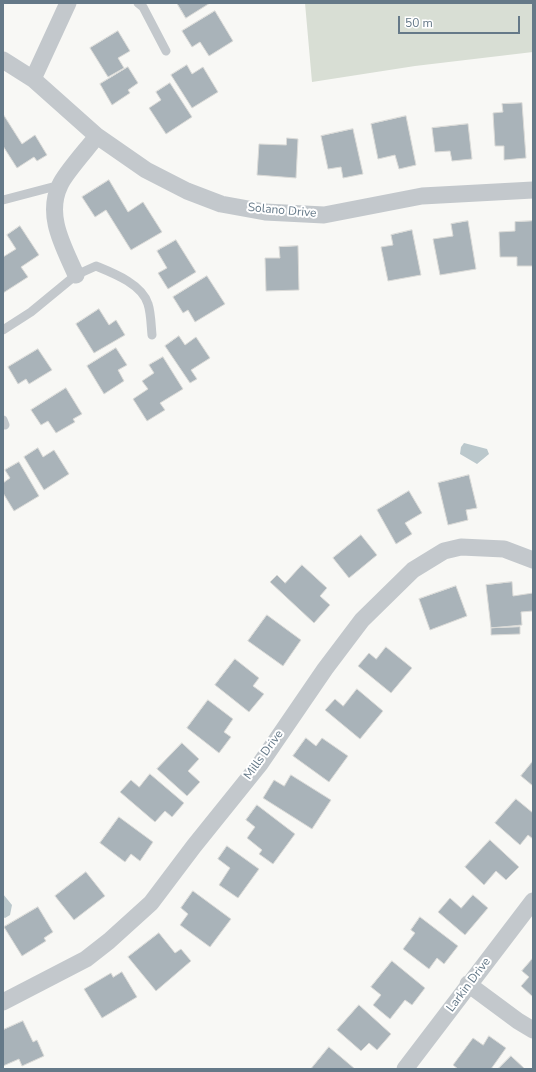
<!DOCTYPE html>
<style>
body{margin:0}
#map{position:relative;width:536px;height:1072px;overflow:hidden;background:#f8f8f5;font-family:"Nunito Sans",sans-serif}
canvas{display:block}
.frame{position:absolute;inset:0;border:4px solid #657988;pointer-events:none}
.scale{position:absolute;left:398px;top:16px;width:122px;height:18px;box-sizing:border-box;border:2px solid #657988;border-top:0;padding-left:5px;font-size:12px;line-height:14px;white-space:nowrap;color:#657988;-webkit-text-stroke:3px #fff;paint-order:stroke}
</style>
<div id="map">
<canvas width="536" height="1072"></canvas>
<div class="frame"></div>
<div class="scale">50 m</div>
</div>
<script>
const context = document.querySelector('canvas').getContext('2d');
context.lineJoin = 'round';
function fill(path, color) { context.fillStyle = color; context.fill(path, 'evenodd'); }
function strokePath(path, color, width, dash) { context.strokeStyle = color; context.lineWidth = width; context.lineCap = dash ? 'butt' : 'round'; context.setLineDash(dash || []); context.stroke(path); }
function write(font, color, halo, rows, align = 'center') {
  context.font = font + ' "Nunito Sans",sans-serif'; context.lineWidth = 4; context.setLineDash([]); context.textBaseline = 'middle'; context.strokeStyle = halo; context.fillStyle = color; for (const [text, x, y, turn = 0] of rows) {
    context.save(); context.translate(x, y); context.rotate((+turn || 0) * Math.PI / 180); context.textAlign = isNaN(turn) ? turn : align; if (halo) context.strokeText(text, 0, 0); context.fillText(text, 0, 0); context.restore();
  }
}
fill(new Path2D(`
 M305 3H533V52L415 66 312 82Z`), '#d8ded4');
fill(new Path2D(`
 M464 443 487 449 489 454 477 464 460 454 461 447Z
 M3 894 12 905 10 915 5 918 3 917Z`), '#bbc8cc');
const building = new Path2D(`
 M177 3H210L186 18Z
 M215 11 233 41 209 56 200 42 192 47 182 31Z
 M118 31 130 51 118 58 124 68 108 77 90 48Z
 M187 65 192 74 203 67 218 92 192 108 171 75Z
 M128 67 138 83 128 90 130 93 112 105 100 84Z
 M170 83 192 117 166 134 149 108 161 100 156 92Z
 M522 103 526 158 504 160V146H495L493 113 503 112 502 104Z
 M3 114 22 144 35 135 47 155 37 161 34 157 17 168 3 146Z
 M406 116 416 165 399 169 395 155 378 159 371 124Z
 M468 124 472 159 452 161 450 151 435 152 432 128Z
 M353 129 363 174 343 178 341 167 328 169 321 136Z
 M287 138 298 139 296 178 257 175 259 144 286 145Z
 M109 180 128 212 143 202 162 232 131 250 106 210 95 217 82 197Z
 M468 221 476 269 440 275 433 239 453 236 451 224Z
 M533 221V266H517V257H500L499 232 515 231V222Z
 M20 226 39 255 21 267 28 277 3 293V257L16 249 7 235Z
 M412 230 421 275 388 281 381 247 393 245 391 235Z
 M176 240 196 272 168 289 158 273 167 268 157 251Z
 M298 246 299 290 266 291 265 258H280L279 247Z
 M207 276 225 304 195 322 188 310 183 313 173 297Z
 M99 309 109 325 116 320 125 335 94 353 76 324Z
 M179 336 185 345 196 337 210 358 191 370 197 379 190 383 165 346Z
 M116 348 127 365 118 370 124 381 104 394 87 366Z
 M38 349 52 370 29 384 26 379 18 384 8 367Z
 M163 357 183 389 160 403 165 410 147 421 133 399 148 389 142 381 154 373 149 365Z
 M66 388 82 414 73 419 75 422 56 433 48 421 41 425 31 410Z
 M38 448 43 457 54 450 69 474 44 490 24 457Z
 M19 462 39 496 14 511 3 493V483L10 478 5 470Z
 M469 475 477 508 466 510 468 520 448 525 438 483Z
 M409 491 422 513 405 523 412 534 396 544 377 510Z
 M361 535 377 555 349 578 333 558Z
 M302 565 327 588 320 596 330 605 314 623 270 582 277 575 285 583Z
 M512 582 513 596 533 593V611L521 612 522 625 491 628 486 585Z
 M456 586 467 616 430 630 419 599Z
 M267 615 301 640 283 666 248 641Z
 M520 627V634L491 635V628Z
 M386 647 412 668 391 693 358 666 369 653 376 659Z
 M235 659 259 678 253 686 264 694 249 712 215 685Z
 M357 689 383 711 360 739 325 710 335 699 343 706Z
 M208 700 233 719 224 732 231 737 219 753 187 728Z
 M306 738 316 746 322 738 348 756 329 782 293 756Z
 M182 743 199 759 188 771 200 782 187 796 157 769Z
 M533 761V786L521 776Z
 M150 774 184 803 172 817 165 811 155 822 120 792 131 780 139 787Z
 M291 775 331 800 312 829 263 798 274 780 284 786Z
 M516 799 533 813V839L528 835 520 845 495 823Z
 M257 805 295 834 273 864 259 854 262 850 247 838 255 827 246 820Z
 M119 817 153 842 140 861 131 854 125 862 100 843Z
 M490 840 519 867 506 880 496 871 484 885 465 867Z
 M227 846 259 869 238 898 219 885 230 868 218 859Z
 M86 872 105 896 74 920 55 896Z
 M193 891 231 919 210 947 180 925 188 914 181 908Z
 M473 895 488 908 465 935 438 912 450 898 461 908Z
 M38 907 53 932 44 938 46 941 22 956 4 927Z
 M420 917 458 946 444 964 437 958 429 969 403 949 415 933 411 930Z
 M159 933 175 953 181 949 191 961 156 991 128 957Z
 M533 958V997L521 986 529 977 522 971Z
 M392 961 425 988 412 1005 405 1000 390 1019 373 1005 381 995 371 987Z
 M122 972 137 997 102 1018 84 989 111 973 113 977Z
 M359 1005 391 1034 377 1050 369 1043 361 1051 337 1030Z
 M23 1021 33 1042 37 1040 44 1056 22 1066 19 1059 3 1066V1030Z
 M489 1036 506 1048 491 1069H458L453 1065 473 1038 483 1045Z
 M329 1047 355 1069H311Z
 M511 1056 525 1069H498Z`);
fill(building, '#a9b3b9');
strokePath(building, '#dadad7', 1);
strokePath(new Path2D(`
 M138 3 143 7 166 51
 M3 200 60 185
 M3 330 31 312 76 275 96 266C113 273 142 284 148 304 151 313 151 325 152 335
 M3 420 5 425`), '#c3c8cc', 9);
strokePath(new Path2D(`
 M3 60 33 79 97 136 146 170 187 191 221 204 265 212 324 215 422 196 533 190
 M33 79 68 3
 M76 275C64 247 45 216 60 185 65 173 88 148 97 136
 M468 984 518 1021 533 1030
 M3 1002 86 959 109 941 151 903 194 846 260 764 325 669 362 620 413 570 444 551 461 547 504 549 533 560
 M405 1069 533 901`), '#c3c8cc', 17);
write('12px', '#657988', '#fff', [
 ["Solano Drive",282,211,5],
 ["Mills Drive",264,755,-54],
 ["Larkin Drive",469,985,-53]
]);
</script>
